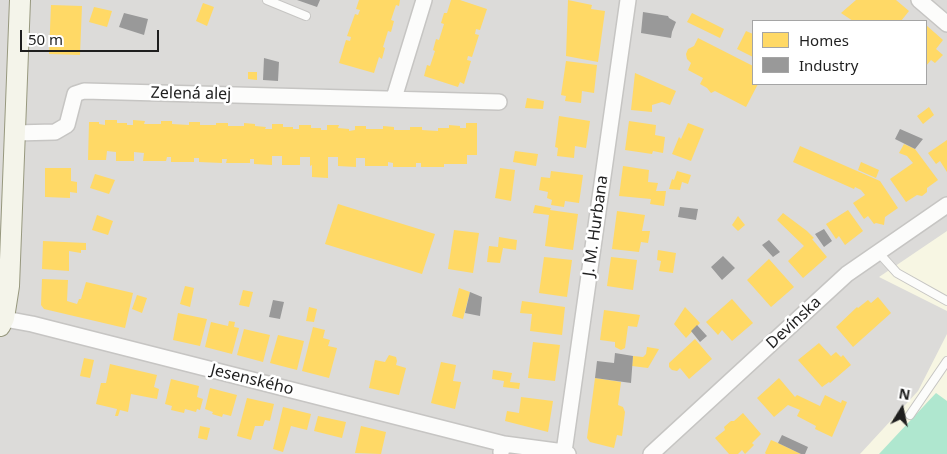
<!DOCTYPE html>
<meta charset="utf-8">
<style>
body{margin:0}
#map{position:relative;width:947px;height:454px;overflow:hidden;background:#edebe7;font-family:"Noto Sans",sans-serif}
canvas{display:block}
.legend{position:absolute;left:752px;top:20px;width:175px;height:65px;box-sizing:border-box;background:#fff;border:1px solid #a5a5a5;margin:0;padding:6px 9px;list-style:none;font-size:15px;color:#1f1f1f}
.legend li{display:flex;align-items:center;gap:10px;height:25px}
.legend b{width:25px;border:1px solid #a5a5a5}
.north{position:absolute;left:877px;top:384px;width:50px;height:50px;-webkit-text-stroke:4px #fff;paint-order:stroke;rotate:10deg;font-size:14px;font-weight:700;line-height:20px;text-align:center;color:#1f1f1f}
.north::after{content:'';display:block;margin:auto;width:18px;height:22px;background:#1f1f1f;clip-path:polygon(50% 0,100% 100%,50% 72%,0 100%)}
.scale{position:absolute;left:20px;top:30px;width:139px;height:22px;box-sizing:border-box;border:2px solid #1f1f1f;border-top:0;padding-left:6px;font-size:15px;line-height:18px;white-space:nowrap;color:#1f1f1f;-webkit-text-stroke:4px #fff;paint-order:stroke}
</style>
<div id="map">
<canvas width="947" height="454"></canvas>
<ul class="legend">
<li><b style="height:14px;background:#ffd966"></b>Homes</li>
<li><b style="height:14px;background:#999"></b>Industry</li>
</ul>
<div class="north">N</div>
<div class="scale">50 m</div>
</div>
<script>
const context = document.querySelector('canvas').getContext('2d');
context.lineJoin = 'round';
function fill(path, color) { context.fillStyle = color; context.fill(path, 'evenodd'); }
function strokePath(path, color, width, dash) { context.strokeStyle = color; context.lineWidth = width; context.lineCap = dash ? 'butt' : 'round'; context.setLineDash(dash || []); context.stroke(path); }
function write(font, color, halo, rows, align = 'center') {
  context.font = font + ' "Noto Sans",sans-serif'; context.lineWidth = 5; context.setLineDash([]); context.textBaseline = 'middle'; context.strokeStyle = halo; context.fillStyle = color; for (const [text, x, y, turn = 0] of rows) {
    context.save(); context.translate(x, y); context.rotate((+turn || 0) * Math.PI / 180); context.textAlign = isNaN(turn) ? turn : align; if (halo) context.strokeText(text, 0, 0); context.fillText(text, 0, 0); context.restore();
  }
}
fill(new Path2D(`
 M0 0H947V454H0ZM753 21H926V84H753Z`), '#dcdbd9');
fill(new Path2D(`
 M947 231V311L879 277Z
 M947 334V454H860L918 391Z`), '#f7f6e3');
fill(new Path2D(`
 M936 393 947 401V454H879Z`), '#afe7cf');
fill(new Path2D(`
 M359 0H400L399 6 396 5 391 20 394 21 391 32 388 31 383 47 385 48 382 59 379 57 374 73 339 63 346 40 350 41 351 37 347 36 355 14 358 15 360 10 356 9Z
 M451 0H460L487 9 480 30 476 29 475 34 479 35 472 57 468 56 467 60 471 61 464 84 460 82 458 87 424 76 427 65 430 66 435 51 433 50 436 39 439 40 444 24 441 23 444 13H447Z
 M568 0 592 5 591 9 605 11 598 62 566 56Z
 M856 0H896L909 11 901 21H853L841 13Z
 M203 3 214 7 207 26 196 21Z
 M51 5 82 6 80 55 49 54Z
 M94 7 112 11 107 27 89 22Z
 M692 13 724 29 720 38 687 22Z
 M926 25 943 40 936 49 943 55 935 63 931 60 926 66Z
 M746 31 753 34V57L737 49Z
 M698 38 753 66V84H758L746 107 715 91 711 93 707 88 700 84 703 78 688 70 691 63 687 59 686 54 688 49 694 46Z
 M566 61 597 65 594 93 582 91 581 103 565 101 566 96 561 95Z
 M248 72H257V80L248 79Z
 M635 73 676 91 670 105 662 102 652 105V112L631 110Z
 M527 98 544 101 543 109 525 108Z
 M929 107 934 115 923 124 917 116Z
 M559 116 590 121 586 148 575 146 574 158 557 156 558 148 555 147Z
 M105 120H117V123H127V125H133V120L145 121 144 124H161V121H172V124L189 125V122H200V125H216V123H228V126H244V123L255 124V126L266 127 265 129H272V124H283V127H293V129H299V125H311V128H321V130H327V125H339L338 128 349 129V131L355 130V126H366V129H383V126L394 127V130H410V127H422V130L438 131V128H449V125L460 126V128H466V123H477V155H467V164H444V167H421V163H416V167H393V163L388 162V166H365V158H356V167L338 166V157H328V178L312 177V165L310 166V157H300V165H282V156H272V165L254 164V159H250V163H226L227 159H222V163L199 162V158H194V162H171V157H167L166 161H143L144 153 134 152V161H116V152L107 151 106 160H88L89 122H99V124L105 125Z
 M629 121 656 125 655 135 665 137 663 153 653 151 652 154 625 150Z
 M688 123 704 129 691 161 672 154 679 137 681 139Z
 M947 140V172L940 161 936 164 928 153Z
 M904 144 915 149 938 180 927 188V192L922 196 917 195 906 202 890 179 913 163 907 156 899 153Z
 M800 146 880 181 898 208 885 217 884 225 876 223 874 224 868 216 864 219 853 203 865 195 861 190 855 187 854 189 793 162Z
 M515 151 538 154 536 166 513 162Z
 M861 162 879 170 876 178 858 170Z
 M623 166 649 170 648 182 658 183 656 191H666L664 206 650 204 651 199 619 196Z
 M45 168H71V181L77 182V193L70 192V198L45 197Z
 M500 168 515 170 511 201 495 198Z
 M551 171 583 175 579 203 565 201 564 207 551 205 552 200 547 198 548 192 539 190 541 177 550 178Z
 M677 171 691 175 688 184 682 182 680 190 669 189 672 179 674 180Z
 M95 174 115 180 109 194 90 188Z
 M338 204 435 234 422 274 325 244Z
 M535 205 551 208 550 210 578 214 573 250 545 246 549 215 533 213Z
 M848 210 863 231 845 245 839 236 836 239 826 224Z
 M617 211 645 215 642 231H650L648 243 641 242 639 252 612 249Z
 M783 213 807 231 814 238 812 239 827 257 803 278 788 261 804 246 777 220Z
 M97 215 113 221 108 235 92 230Z
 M738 216 745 225 738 231 732 225Z
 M454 230 479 233 473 273 448 269Z
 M499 237 517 240 516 250 503 248 500 263 487 262 489 246 498 247Z
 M43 241 86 243V250H81V253L69 251V271L42 269Z
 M658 250 676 253 673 273 659 271 661 261 657 260Z
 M544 257 572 260 567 297 539 293Z
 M611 257 637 260 633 290 607 286Z
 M769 259 794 287 771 307 747 280Z
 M42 279 68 280 67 301 77 304 79 299H81L86 282 133 293 125 328 44 309 41 305Z
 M185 286 194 288 190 307 180 304Z
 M459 288 470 292 463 319 452 316Z
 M243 290 253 292 249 307 239 305Z
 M137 295 147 298 142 313 132 309Z
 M878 297 891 313 853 347 836 327 857 307 858 308 868 300 871 303Z
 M732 299 753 323 732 341 722 330 718 335 706 322Z
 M522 301 565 307 562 335 530 331 532 314 520 313Z
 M309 307 317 309 314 322 306 321Z
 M685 307 700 323 686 338 674 324Z
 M604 310 640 315 637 327 628 326 625 348 621 350 615 347V342L600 340Z
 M178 313 207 319 200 346 173 340Z
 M229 321 235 322 234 327 239 328 232 354 205 347 211 322 228 326Z
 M313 327 325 330 323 338 330 340 328 346 337 348 329 378 302 371Z
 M244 329 270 335 263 362 237 355Z
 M278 335 304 341 297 370 270 363Z
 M695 339 712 359 689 379 680 368 677 371 672 370 669 367V363Z
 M533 342 560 345 555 381 528 378Z
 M819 343 831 356 836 352 841 357 843 355 851 365 830 383 829 382 822 387 798 360Z
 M647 347 659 349 648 368 632 366 633 356 643 357 646 354Z
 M389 355 396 357 397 361 396 365 406 368 399 395 369 388 375 360 385 362Z
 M84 358 94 360 90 378 80 376Z
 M441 362 456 365 453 381 461 382 455 409 431 403Z
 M110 364 157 375 154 387 159 389 157 399 131 394 128 412 120 410 118 416H115L117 409 96 404 101 383H106Z
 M493 370 512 373 510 382 520 383 519 389 503 387 504 381 492 379Z
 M595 378 621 382 618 405 623 407 625 412 622 436 617 435 614 448 590 442 587 438Z
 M779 378 795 397 797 395 820 406 825 395 841 403 842 400 847 402 832 437 815 429 816 426 797 416 800 410 788 405 774 417 757 398Z
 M171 379 199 386 197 397 203 399 200 410 197 409 196 412 185 409 184 413 171 410 172 406 165 404Z
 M210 388 237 395 231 416 223 414 222 417 212 414 213 412 205 409Z
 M521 397 553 401 548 432 505 421 507 411 519 413Z
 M247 398 274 404 270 421 265 420 263 426H255L251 440 237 436Z
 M283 407 311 414 307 430 291 426 283 452 273 449Z
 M743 413 761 434 752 443 754 445 745 454 742 450 738 454H729L715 438 725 430 724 427 731 421H734Z
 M318 416 346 422 342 438 314 431Z
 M200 426 210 428 207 440 198 438Z
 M361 426 386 432 381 454 355 453Z
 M771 440 778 443 801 454H766L765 453Z`), '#ffd966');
fill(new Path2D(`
 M297 0H320L317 7Z
 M643 12 668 16 669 18 676 22 672 32 671 38 641 33Z
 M124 13 148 19 144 35 119 27Z
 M264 58 279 62 278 81 263 80Z
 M900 129 923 139 915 149 895 139Z
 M680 207 698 209 696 220 678 217Z
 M824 229 832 241 824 247 815 234Z
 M769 240 780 252 773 257 762 245Z
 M723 256 735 268 722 280 711 267Z
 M470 292 482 297 480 316 465 313Z
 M273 300 284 302 280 319 269 317Z
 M697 325 707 336 700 342 691 331Z
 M615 353 633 356 631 383 595 378 597 361 614 363Z
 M782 435 808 447 805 454H801L778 443Z`), '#999');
const service = new Path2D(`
 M267 0 306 16
 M878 252 897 273 947 301
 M910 415 947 361`);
const minor = new Path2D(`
 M919 0 947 24
 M394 98 424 0
 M15 133 55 132 67 125 75 94 84 91 499 102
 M0 318 32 324 504 444
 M501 452 504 444 564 452 568 454
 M564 452 628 0
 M651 454 847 274 947 205`);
const secondary = new Path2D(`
 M0 326 4 318 9 286 20 0`);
strokePath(service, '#c6c5c3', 10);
strokePath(minor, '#c6c5c3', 18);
strokePath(secondary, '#97987e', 22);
strokePath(service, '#fcfcfb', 8);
strokePath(minor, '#fcfcfb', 15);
strokePath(secondary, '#f4f4ea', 20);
write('16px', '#1f1f1f', '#fff', [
 ["Zelená alej",191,94,1],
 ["J. M. Hurbana",596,226,-82],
 ["Devínska",794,323,-43],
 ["Jesenského",252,380,14]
]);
</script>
